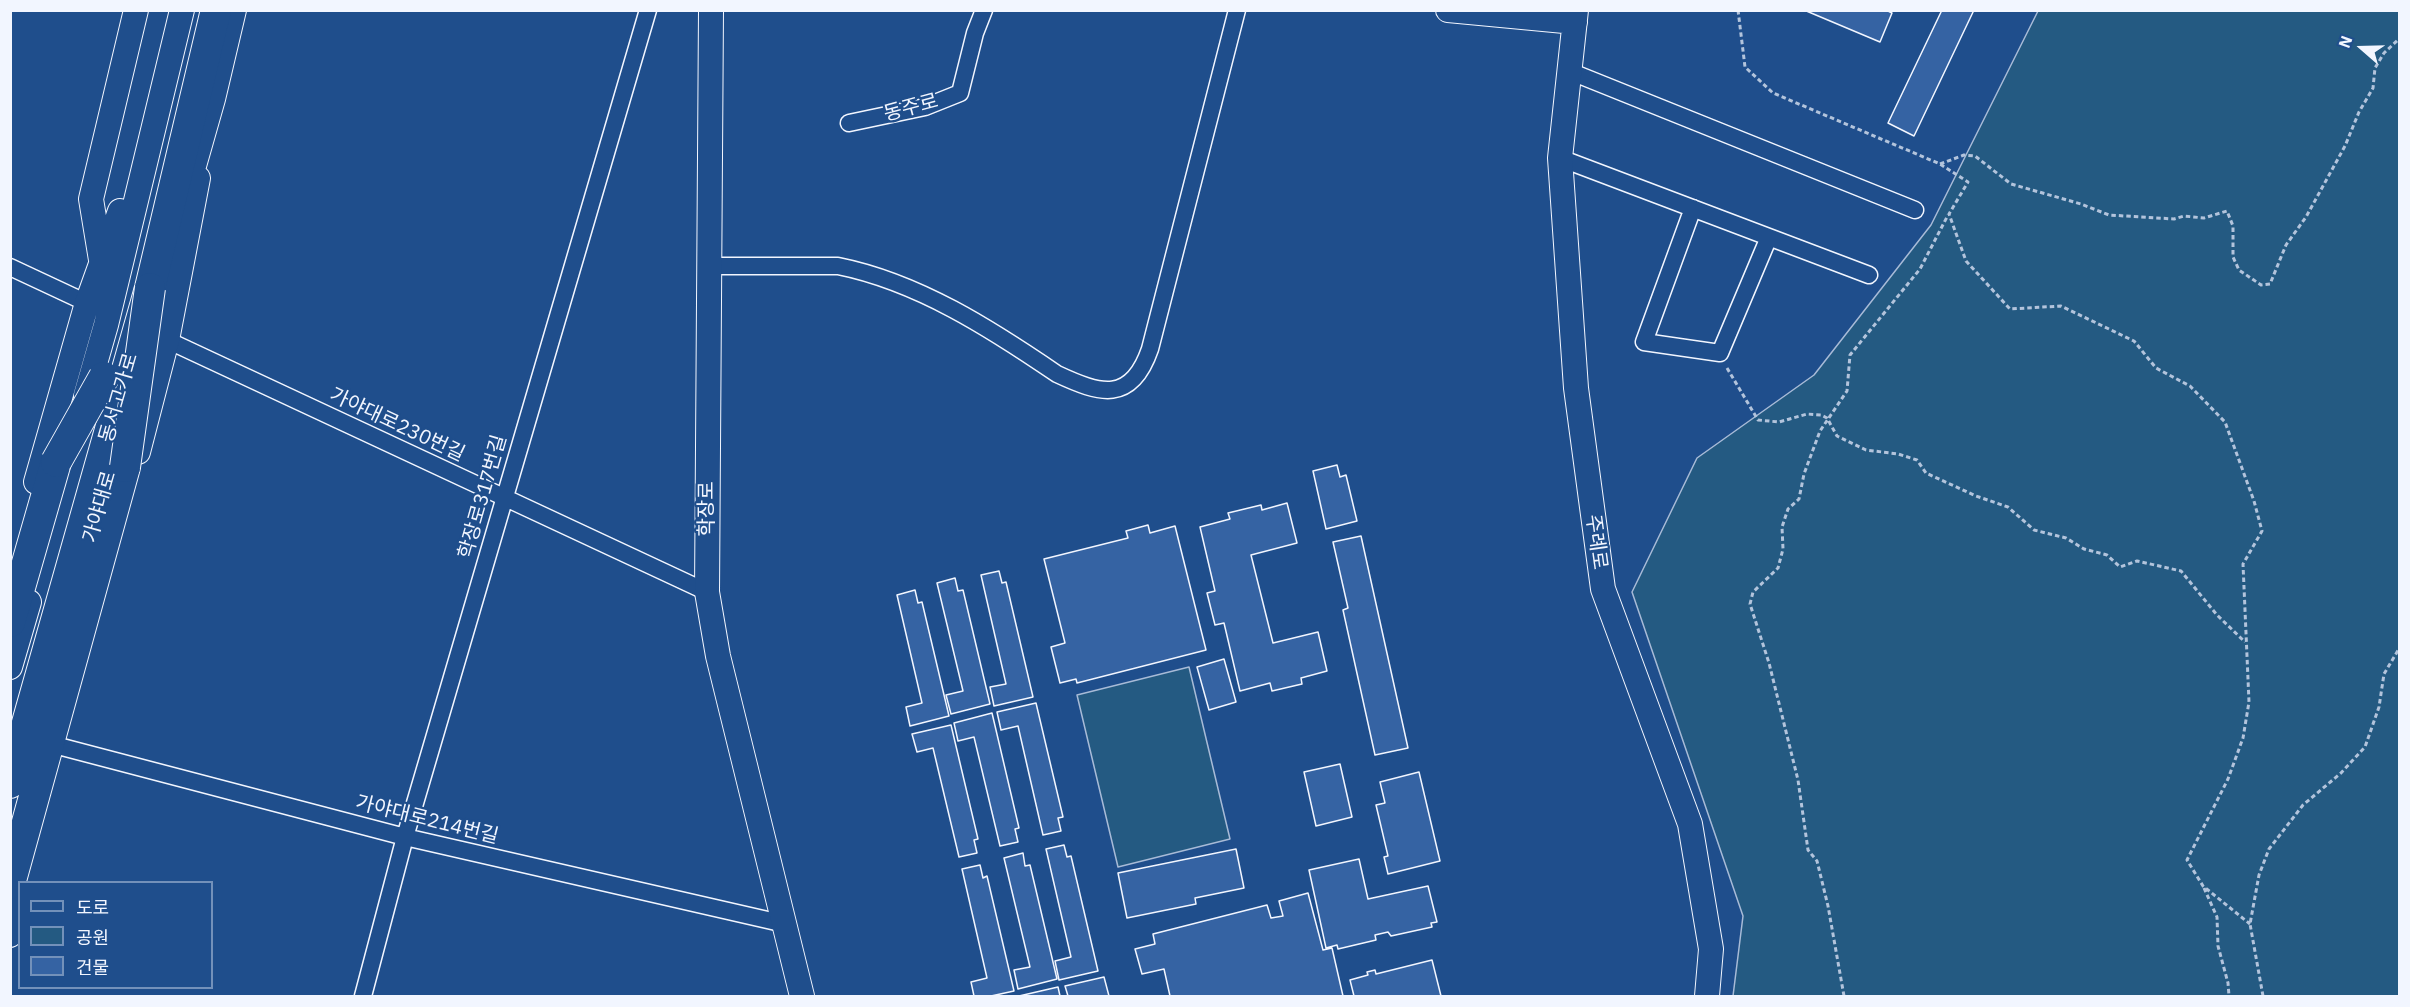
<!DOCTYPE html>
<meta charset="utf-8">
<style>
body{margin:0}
#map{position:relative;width:2410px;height:1007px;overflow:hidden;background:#1f4e8c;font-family:"IBM Plex Sans","Noto Sans KR",sans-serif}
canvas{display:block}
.frame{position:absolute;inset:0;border:12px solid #f2f6ff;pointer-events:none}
.legend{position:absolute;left:18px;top:881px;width:195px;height:108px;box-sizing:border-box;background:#1f4e8c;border:2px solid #7391ba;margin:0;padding:8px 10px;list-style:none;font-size:18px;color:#f2f6ff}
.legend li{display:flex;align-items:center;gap:12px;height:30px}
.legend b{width:30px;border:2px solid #7391ba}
.north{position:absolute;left:2332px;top:18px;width:60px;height:60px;-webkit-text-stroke:4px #1f4e8c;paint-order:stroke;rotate:290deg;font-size:16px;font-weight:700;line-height:24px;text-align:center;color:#f2f6ff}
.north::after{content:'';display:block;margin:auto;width:21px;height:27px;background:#f2f6ff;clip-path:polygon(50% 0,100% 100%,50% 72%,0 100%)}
</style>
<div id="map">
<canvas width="2410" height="1007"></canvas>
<div class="frame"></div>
<ul class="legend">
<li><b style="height:8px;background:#1f4e8c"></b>도로</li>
<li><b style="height:16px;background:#245a82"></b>공원</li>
<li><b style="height:16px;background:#3563a3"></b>건물</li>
</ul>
<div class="north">N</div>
</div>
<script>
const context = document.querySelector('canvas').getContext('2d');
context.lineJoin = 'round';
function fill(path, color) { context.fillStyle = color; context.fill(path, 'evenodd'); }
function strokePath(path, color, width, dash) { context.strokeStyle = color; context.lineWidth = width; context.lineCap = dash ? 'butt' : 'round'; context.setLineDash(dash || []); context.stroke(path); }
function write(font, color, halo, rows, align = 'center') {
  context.font = font + ' "IBM Plex Sans","Noto Sans KR",sans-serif'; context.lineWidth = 4.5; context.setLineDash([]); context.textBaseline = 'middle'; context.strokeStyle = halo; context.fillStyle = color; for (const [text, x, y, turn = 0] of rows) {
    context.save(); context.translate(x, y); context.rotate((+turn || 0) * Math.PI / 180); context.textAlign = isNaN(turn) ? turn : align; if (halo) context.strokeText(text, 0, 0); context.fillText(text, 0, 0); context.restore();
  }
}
const green = new Path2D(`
 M2038 11H2399V996H1733L1743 916 1632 592 1697 458 1814 375 1931 225Z
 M1189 667 1230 839 1118 867 1077 695Z`);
fill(green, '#245a82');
strokePath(green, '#a8bbd7', 1.5);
const building = new Path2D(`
 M1804 10H1886L1892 13 1880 42Z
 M1942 10H1974L1914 136 1888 123Z
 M1337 465 1340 477 1346 475 1357 521 1326 529 1313 471Z
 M1287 503 1297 543 1251 555 1273 643 1318 632 1327 671 1301 678 1302 684 1272 691 1270 683 1240 691 1224 623 1215 625 1207 593 1215 591 1200 527 1230 519 1228 513 1261 505 1262 510Z
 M1148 525 1150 533 1175 526 1206 650 1077 683 1076 679 1060 683 1051 647 1065 643 1044 559 1128 538 1126 531Z
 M1361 536 1408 748 1375 755 1343 610 1348 608 1333 542Z
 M999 571 1002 583 1006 582 1033 697 994 706 990 687 1006 684 981 575Z
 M955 578 958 591 963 590 990 704 951 714 946 695 963 691 937 583Z
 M915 590 918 603 922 602 949 716 910 726 906 707 922 703 897 595Z
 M1224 659 1236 702 1209 710 1197 667Z
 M1036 703 1063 817 1058 818 1061 831 1043 835 1018 726 1001 730 997 712Z
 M992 713 1019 828 1015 829 1018 842 1000 846 974 737 958 741 954 723Z
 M951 725 978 839 974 840 977 853 959 857 933 748 917 752 912 734Z
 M1340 764 1352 817 1316 826 1304 772Z
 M1419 772 1440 861 1388 874 1384 857 1388 856 1376 805 1385 803 1380 782Z
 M1064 845 1067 857 1071 856 1098 971 1059 980 1055 961 1071 957 1046 849Z
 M1236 849 1244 888 1195 898 1196 904 1127 918 1118 873Z
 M1023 853 1025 866 1030 865 1057 979 1018 989 1014 970 1030 967 1004 858Z
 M1359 859 1368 899 1428 886 1437 922 1431 923 1432 927 1391 936 1388 932 1375 935 1376 940 1338 949 1337 945 1326 948 1309 870Z
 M980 865 983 878 987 876 1014 991 991 996H974L971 982 987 978 962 869Z
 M1308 893 1323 950 1332 948 1343 996H1170L1164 969 1142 974 1135 949 1155 944 1153 934 1267 905 1271 918 1283 916 1279 901Z
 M1432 960 1441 996H1354L1350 980 1368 975 1367 972 1375 970 1376 974Z
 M1104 977 1109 996H1068L1065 986Z
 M1058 987 1060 996H1019Z`);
fill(building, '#3563a3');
strokePath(building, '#f2f6ff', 1.5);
const street = new Path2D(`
 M1569 71 1915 210
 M849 123 925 107 960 93 975 33 984 10
 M1560 158 1869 275
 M1693 208 1644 342 1720 353 1769 237
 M709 266H838C918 282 991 329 1057 374 1100 394 1131 404 1150 349L1237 10
 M10 267 87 303
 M167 340 707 592
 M62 747 405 837 785 924
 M363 996 405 837 648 10`);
const secondary = new Path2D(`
 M711 10 707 592 718 656 802 996
 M1448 10 1575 22
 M1576 10 1560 158 1576 388 1603 589 1690 824 1711 949 1707 996
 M186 194 213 99 234 10
 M101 260 91 199 136 10
 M86 395 106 325 182 10
 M138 452 167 340 198 178
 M36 482 87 303 120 211
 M10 667 29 602
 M10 935 20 902`);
const highway = new Path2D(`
 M10 622 56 462
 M10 783 150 288 216 10
 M10 884 125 467`);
strokePath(street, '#f2f6ff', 19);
strokePath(secondary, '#f2f6ff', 26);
strokePath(highway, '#f2f6ff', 32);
strokePath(new Path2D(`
 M1738 10 1745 67 1773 93 1940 164 1968 182 1949 214 1966 261 2010 309 2061 306 2134 341 2156 368 2190 386 2225 422 2254 501 2262 531 2243 564 2249 702 2243 738 2228 779 2187 860 2203 886 2250 924
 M1940 164 1964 155 1975 156 2011 184 2081 204 2109 215 2174 219 2184 216 2204 218 2227 211 2233 226V257L2239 270 2261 285 2270 284 2286 245 2306 217 2345 146 2359 112 2373 88 2375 68 2384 53 2400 38
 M1727 368 1758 420 1779 422 1807 414 1821 415 1827 418 1837 436 1866 450 1898 454 1917 460 1926 473 1976 496 2008 507 2034 530 2066 538 2084 549 2107 555 2120 567 2137 561 2181 571 2217 615 2245 642
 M2204 888 2217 917 2218 946 2228 983 2229 996
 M1844 996 1828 906 1817 861 1808 850 1798 780 1769 663 1750 604 1753 592 1778 568 1783 549 1782 527 1788 509 1799 499 1804 474 1820 431 1847 391 1850 355 1920 269 1948 215
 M2263 996 2250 924 2259 875 2269 849 2303 805 2341 773 2365 747 2379 707 2384 674 2400 647`), '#b3c4dc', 3, [4.5, 3]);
strokePath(street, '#1f4e8c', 16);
strokePath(secondary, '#1f4e8c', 24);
strokePath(highway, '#1f4e8c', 30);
const highwayBridge = new Path2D(`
 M56 462 104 377
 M125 467 150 288`);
strokePath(highwayBridge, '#f2f6ff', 32, []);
strokePath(highwayBridge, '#1f4e8c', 30);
write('20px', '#f2f6ff', '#1f4e8c', [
 ["동주로",911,108,-15],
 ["동서고가로",119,398,-74],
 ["가야대로230번길",397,425,25],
 ["학장로317번길",483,497,-74],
 ["가야대로",100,507,-74],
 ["학장로",707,509,-90],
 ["주례로",1596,542,82],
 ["가야대로214번길",427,820,14]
]);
</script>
